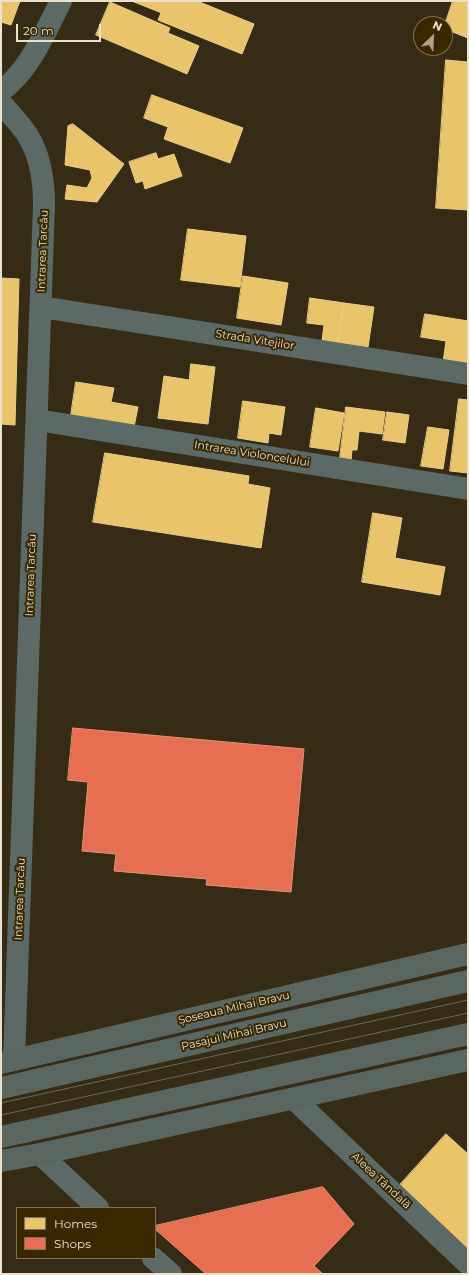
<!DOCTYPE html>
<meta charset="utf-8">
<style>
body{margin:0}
#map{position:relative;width:469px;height:1275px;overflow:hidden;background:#362b15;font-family:Montserrat,sans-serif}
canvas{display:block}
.frame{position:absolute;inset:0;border:2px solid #ece1cc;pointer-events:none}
.legend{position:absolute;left:16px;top:1207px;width:140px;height:52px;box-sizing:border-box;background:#392700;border:1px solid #817152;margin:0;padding:5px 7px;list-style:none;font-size:12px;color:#ece1cc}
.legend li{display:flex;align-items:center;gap:8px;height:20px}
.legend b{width:20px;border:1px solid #817152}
.north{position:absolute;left:413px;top:16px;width:40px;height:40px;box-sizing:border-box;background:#392700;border:1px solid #817152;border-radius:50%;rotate:24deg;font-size:11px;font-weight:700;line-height:16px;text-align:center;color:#ece1cc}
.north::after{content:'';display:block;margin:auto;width:14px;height:18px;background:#aca18c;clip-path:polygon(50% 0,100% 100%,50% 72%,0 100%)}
.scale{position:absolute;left:16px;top:24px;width:85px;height:18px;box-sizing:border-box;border:2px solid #ece1cc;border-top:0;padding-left:5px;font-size:12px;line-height:14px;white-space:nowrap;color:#ece1cc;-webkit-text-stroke:3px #392700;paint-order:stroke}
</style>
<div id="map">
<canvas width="469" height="1275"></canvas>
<div class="frame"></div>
<ul class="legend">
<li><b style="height:11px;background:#e9c46a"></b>Homes</li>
<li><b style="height:11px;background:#e76f51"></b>Shops</li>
</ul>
<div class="north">N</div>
<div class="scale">20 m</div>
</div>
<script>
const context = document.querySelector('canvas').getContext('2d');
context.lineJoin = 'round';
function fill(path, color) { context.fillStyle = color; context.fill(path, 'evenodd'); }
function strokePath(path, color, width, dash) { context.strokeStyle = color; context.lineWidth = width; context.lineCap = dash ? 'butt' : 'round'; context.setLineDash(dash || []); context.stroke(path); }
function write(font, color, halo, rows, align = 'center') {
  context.font = font + ' Montserrat,sans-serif'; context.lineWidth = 4; context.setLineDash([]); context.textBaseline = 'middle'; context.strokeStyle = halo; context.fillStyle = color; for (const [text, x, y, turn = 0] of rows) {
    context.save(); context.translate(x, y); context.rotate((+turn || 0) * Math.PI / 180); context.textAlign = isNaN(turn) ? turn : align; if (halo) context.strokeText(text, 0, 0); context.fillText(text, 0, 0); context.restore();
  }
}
const homes = new Path2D(`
 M1 1H20L11 25 1 22Z
 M132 1H197L254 24 242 54 158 20 161 13Z
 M453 1H468V38L445 29V24Z
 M110 2 170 28 168 33 199 46 187 74 96 35Z
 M446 60 468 62V210L436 208Z
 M152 95 243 128 230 163 164 139 168 127 144 118Z
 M73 124 124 164 97 202 65 199 67 185 87 188 92 178 90 170 65 165 68 126Z
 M156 153 158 159 174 154 182 176 145 189 143 181 136 183 129 162Z
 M188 229 246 236 240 287 181 280Z
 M243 276 288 283 281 325 237 318Z
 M1 278 19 279 15 425 1 424Z
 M310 298 344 303 338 343 322 341 324 325 307 323Z
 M344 303 374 307 368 347 338 343Z
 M425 314 468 321V358L467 366 443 363 446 341 421 337Z
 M191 364 215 367 208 424 158 418 164 376 189 380Z
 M76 382 114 388 111 402 138 407 134 427 71 415Z
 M459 399 468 400V473L450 471Z
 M243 401 285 407 281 435 269 433 268 443 238 438Z
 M346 407 385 412 382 434 359 431 357 450H352L351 460 340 458Z
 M316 408 344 413 338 451 310 447Z
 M387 412 409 415 405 443 383 440Z
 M428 427 449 430 443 469 421 466Z
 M105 453 249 476 248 484 270 488 261 548 93 522Z
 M373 513 402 518 395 558 445 567 440 595 362 582Z
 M446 1134 468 1154V1252L398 1187Z`);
fill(homes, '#e9c46a');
strokePath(homes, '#eacd87', 1);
const shops = new Path2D(`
 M73 728 304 749 291 892 206 885 207 879 114 871 116 854 82 851 88 782 68 780Z
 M323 1187 354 1224 314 1266 323 1274H206L155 1229V1226Z`);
fill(shops, '#e76f51');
strokePath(shops, '#e89176', 1);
strokePath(new Path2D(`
 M1 103C10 114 21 124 28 136 41 157 44 181 44 205L14 1060
 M41 307 468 374
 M37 420 468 489
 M294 1099 468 1264
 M40 1154 98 1208
 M153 1258 171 1274`), '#5b6967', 22);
strokePath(new Path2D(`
 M1 91C30 70 45 32 61 1`), '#5b6a65', 22);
strokePath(new Path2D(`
 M1 1063 468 954
 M1 1088 468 981
 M1 1137 468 1034
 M1 1161 40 1154 468 1060`), '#5a6660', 22);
strokePath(new Path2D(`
 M1 1103 468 1000
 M1 1115 468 1013`), '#696b61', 1);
write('11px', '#ece1cc', '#392700', [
 ["Intrarea Tarcău",43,251,-88],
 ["Strada Vitejilor",255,340,9],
 ["Intrarea Violoncelului",252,454,9],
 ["Intrarea Tarcău",31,575,-88],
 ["Intrarea Tarcău",20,899,-88],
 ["Șoseaua Mihai Bravu",234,1008,-13],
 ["Pasajul Mihai Bravu",234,1035,-13],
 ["Aleea Tândală",381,1181,43]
]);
</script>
